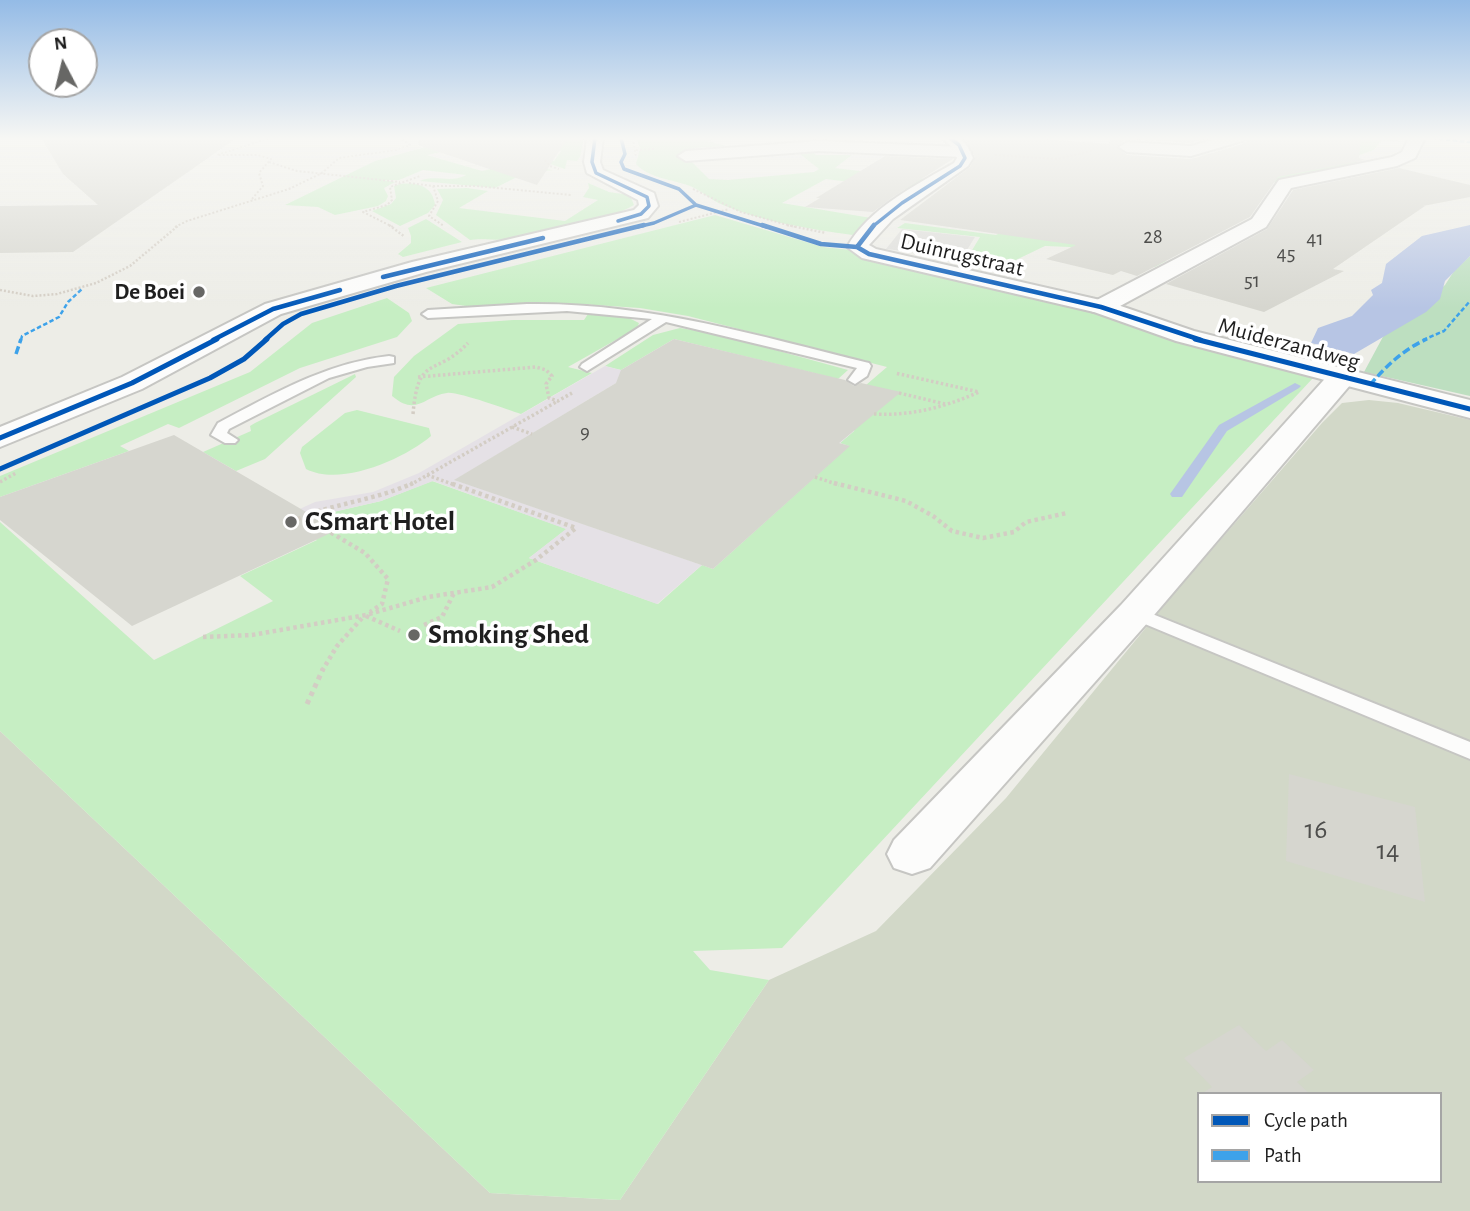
<!DOCTYPE html>
<style>
body{margin:0}
#map{position:relative;width:1470px;height:1211px;overflow:hidden;background:#edede7;font-family:"Alegreya Sans",sans-serif}
canvas{display:block}
.legend{position:absolute;left:1197px;top:1092px;width:245px;height:91px;box-sizing:border-box;background:#fff;border:2px solid #a5a5a5;margin:0;padding:9px 12px;list-style:none;font-size:21px;color:#1f1f1f}
.legend li{display:flex;align-items:center;gap:14px;height:35px}
.legend b{width:35px;border:2px solid #a5a5a5}
.north{position:absolute;left:28px;top:28px;width:70px;height:70px;box-sizing:border-box;background:#fff;border:2px solid #a5a5a5;border-radius:50%;rotate:353deg;font-size:19px;font-weight:700;line-height:28px;text-align:center;color:#1f1f1f}
.north::after{content:'';display:block;margin:auto;width:24px;height:32px;background:#676765;clip-path:polygon(50% 0,100% 100%,50% 72%,0 100%)}
</style>
<div id="map">
<canvas width="1470" height="1211"></canvas>
<ul class="legend">
<li><b style="height:9px;background:#0057b8"></b>Cycle path</li>
<li><b style="height:9px;background:#3da2ea"></b>Path</li>
</ul>
<div class="north">N</div>
</div>
<script>
const context = document.querySelector('canvas').getContext('2d');
context.lineJoin = 'round';
function fill(path, color) { context.fillStyle = color; context.fill(path, 'evenodd'); }
function strokePath(path, color, width, dash) { context.strokeStyle = color; context.lineWidth = width; context.lineCap = dash ? 'butt' : 'round'; context.setLineDash(dash || []); context.stroke(path); }
function write(font, color, halo, rows, align = 'center') {
  context.font = font + ' "Alegreya Sans",sans-serif'; context.lineWidth = 7; context.setLineDash([]); context.textBaseline = 'middle'; context.strokeStyle = halo; context.fillStyle = color; for (const [text, x, y, turn = 0] of rows) {
    context.save(); context.translate(x, y); context.rotate((+turn || 0) * Math.PI / 180); context.textAlign = isNaN(turn) ? turn : align; if (halo) context.strokeText(text, 0, 0); context.fillText(text, 0, 0); context.restore();
  }
}
fill(new Path2D(`
 M1369 400 1398 403 1470 420V1211H0V731L490 1193 620 1200 769 980 876 931 1006 798 1176 591 1322 423 1342 403ZM1199 1094H1440V1181H1199Z`), '#d2d8c8');
fill(new Path2D(`
 M457 138 466 147 427 155 482 171 508 165 553 170 525 173 495 188 420 181C436 174 449 184 466 175L423 170 399 180H383L395 182 384 188 388 196 386 201 378 206 335 215 318 207 285 205 375 161Z
 M569 138H584L580 157 577 161 567 160 565 169 550 164 549 161H554L561 151 558 150Z
 M636 138H717L708 141 726 146 695 148 698 152 684 154 709 179 728 180 814 172 819 169 796 151H813L816 155H852L835 168 926 179 910 190 826 179 782 203 871 218 853 235C809 229 764 222 723 205 711 200 702 191 690 186 672 179 650 179 636 164L640 148Z
 M1332 138H1392L1401 142 1382 140 1374 150 1348 159 1366 164 1290 176 1263 187 1261 195 1175 185 1140 191 1150 205 1251 215 1233 225 1140 206 1072 238 1166 261 1155 267 1069 247 1045 246 993 271 963 265 980 237 897 228 905 223 996 235 1057 201 1065 162 983 155 1063 160 1119 148 1121 150 1103 155 1093 162 1107 171 1197 176 1220 170 1217 164 1204 154 1265 170 1325 157 1348 141Z
 M588 183 609 192 630 195 634 205C604 222 548 235 513 239 500 241 481 238 470 240L436 215 443 200 437 189 467 188 488 191 459 208 565 221 598 200 583 197 589 188Z
 M400 184C417 182 433 186 435 205L428 213 400 226 372 211 391 204 396 198 394 186Z
 M715 215 823 247 851 250 860 256 1097 310 1180 340 1313 378 782 948 693 951 710 970 769 980 620 1200 490 1193 0 731V522L154 660 273 601 240 576 317 540 296 526 320 515 381 501 432 481 567 529 529 558 658 604 702 565 713 569 849 446 840 443 854 431 866 385 887 367 688 316 640 308 580 304 473 307 452 304 426 288Z
 M426 219 462 242 403 257 398 254 411 243V236L408 228Z
 M387 298 409 313 412 321 397 337 300 368 179 428 168 424 120 446 129 451 0 497V476L250 372 312 323Z
 M588 314 625 316 639 323 637 328 568 367 592 373 521 414C508 410 457 391 447 393 424 396 417 417 392 396L394 377 414 356 458 324 513 320H584Z
 M680 328 717 334 848 370 838 379 674 339 621 370 605 366 653 335Z
 M355 374 356 377 265 459 236 471 203 452 251 431 250 426 255 423Z
 M357 410 429 428 431 436C404 459 341 487 306 469L300 453 302 447 345 413Z`), '#c6eec3');
fill(new Path2D(`
 M1470 256V396L1364 372 1385 333 1400 325 1445 285 1454 271Z`), '#bddfc0');
fill(new Path2D(`
 M902 229 975 237 962 258 886 249Z`), '#dcdcd9');
fill(new Path2D(`
 M605 366 854 431 840 443 616 383 455 480 702 565 657 604 529 558 566 529 433 481 381 501 320 515 296 526 282 517 315 502 373 492 419 473Z`), '#e5e1e6');
fill(new Path2D(`
 M1470 225V256L1445 281 1440 299 1426 312 1354 354 1311 343 1318 328 1352 316 1373 295 1371 290 1382 283 1386 264 1422 236Z`), '#b7c5e4');
fill(new Path2D(`
 M1295 383 1301 386 1299 388 1227 431 1182 497H1172L1170 494 1219 425Z`), '#b7c5e4');
fill(new Path2D(`
 M41 138H237L73 252 0 253V206L98 205 63 174Z
 M419 138H568L537 185 418 145Z
 M963 138H1031L1109 144 1110 138H1210L1191 143 1127 139 1117 146 1127 155 1191 159 1243 144 1248 138H1361L1359 158 1366 160 1278 177 1250 217 1137 276 1121 271 1113 275 1046 259 1076 245 900 220 970 167 975 157Z
 M885 156 953 159 893 197 873 212 805 207 820 198H816Z
 M1399 168 1470 185V197L1423 206H1425L1333 269 1344 271 1264 312 1166 284 1267 229 1293 190Z
 M674 339 845 380 854 386 861 383 901 392 839 443 850 446 713 569 454 480 616 383 621 370Z
 M174 435 337 530 132 626 0 520V497Z
 M1289 774 1415 807 1425 902 1286 861Z
 M1239 1025 1266 1051 1282 1040 1314 1070 1297 1082 1310 1094H1201L1212 1087 1184 1058Z`), '#d6d6cf');
const service = new Path2D(`
 M527 304C645 302 756 335 869 363L871 366 867 376 855 384 848 380 857 368 666 322 587 371 580 367 582 364 652 319 567 311 428 318 422 314 428 310Z
 M389 356 394 357V363L367 367 329 378 229 429 227 433 238 440 235 443H225L211 435 218 423C273 394 326 363 389 356Z
 M1135 607 1470 742V759L1128 617 1125 613 1128 609Z`);
const minor = new Path2D(`
 M587 138H603L600 162 603 170 654 193 658 206 648 218 426 272 281 314 142 389 0 447V427L122 377 265 304 412 262 634 210 639 205 638 200 587 173 584 162Z
 M1220 138H1245L1242 141 1191 156 1127 152 1119 147 1127 142 1191 146Z
 M1409 138H1425L1415 158 1397 166 1291 188 1266 227 1109 312H1093L1089 307 1093 302 1252 219 1279 180 1392 157 1402 152Z
 M818 141 963 147 971 152 963 157 818 151 686 161 678 156 686 151Z
 M1341 370 1351 372 1355 378 1351 384 1149 621 930 868 912 874 894 868 887 854 894 840 1121 605 1331 372Z`);
const tertiary = new Path2D(`
 M942 138C964 138 964 139 973 158L968 166 893 219 869 245 876 249 1109 302 1194 331 1470 400V418L1176 341 1094 312 862 258 847 247C869 208 916 185 954 163L957 158 952 147Z`);
strokePath(service, '#c6c6c3', 4);
strokePath(minor, '#c6c6c3', 4);
strokePath(tertiary, '#c6c6c3', 4);
strokePath(new Path2D(`
 M633 138 636 157
 M636 150 654 149
 M995 155 1058 159 1094 150
 M545 160 550 166 559 169
 M269 162 297 171 400 182
 M409 183 433 186 438 201 429 216 444 226
 M433 186H476L571 195
 M693 189 741 212 795 227
 M252 199 263 186 259 173 271 159 257 155H217L270 138
 M679 222 729 209
 M175 227 187 221 289 189 322 173 339 158 396 150 410 145 400 138
 M393 227 363 212 387 205 392 200 390 187 420 176`), '#d3cdc4', 2, [2, 2]);
strokePath(new Path2D(`
 M389 225 405 237
 M787 225 826 233
 M0 290 33 296 57 294 96 283 130 266 179 225`), '#d3cdc4', 2.5, [2, 2]);
strokePath(new Path2D(`
 M418 377 536 367 546 370 552 376 546 384 549 398 558 401 572 393
 M899 393 945 404
 M413 414C418 353 435 378 468 343
 M874 414C912 416 945 407 979 392L895 373
 M512 427 532 434
 M427 475 455 485
 M815 477 839 485
 M0 482 16 473
 M410 485 558 401`), '#d3cdc4', 3.5, [2.5, 2.5]);
strokePath(new Path2D(`
 M834 483 906 501 933 516 952 531 983 538 1014 532 1026 522 1067 513
 M318 509 325 529 365 553 388 579 382 604 370 612
 M291 522C331 503 374 501 413 483
 M366 616 400 631
 M424 625 442 617 454 593
 M203 637 252 635 366 615 428 597 492 587 536 560 576 528 450 483
 M322 671 337 646 363 617`), '#d3cdc4', 4.5, [3.5, 3.5]);
strokePath(new Path2D(`
 M307 704 323 669`), '#d3cdc4', 5, [4.5, 4.5]);
fill(service, '#fcfcfb');
fill(minor, '#fcfcfb');
fill(tertiary, '#fcfcfb');
strokePath(new Path2D(`
 M1432 138 1470 142
 M21 340 22 336 59 317 68 302 83 288
 M1423 340 1444 331 1470 301`), '#3da2ea', 2.5, [4.5, 2.5]);
strokePath(new Path2D(`
 M16 354 21 339
 M1370 385C1386 366 1404 349 1427 339`), '#3da2ea', 3.5, [8, 3.5]);
strokePath(new Path2D(`
 M595 138 592 162 596 173 647 197 649 206 641 214 618 221
 M621 138 625 154 621 162 624 169 679 189 696 205 654 223 637 227
 M696 205 767 227
 M872 227 902 203 960 166 965 158 959 145 950 138`), '#0057b8', 3.5);
strokePath(new Path2D(`
 M762 225 821 244 857 247
 M874 225 857 247 869 254 1101 307 1201 340
 M383 277 543 238
 M213 340 273 309 340 290
 M265 340 283 324 301 314 396 286 644 225`), '#0057b8', 4.5);
strokePath(new Path2D(`
 M1195 339 1470 409
 M0 438 132 383 217 339
 M0 469 210 378 244 359 267 339`), '#0057b8', 5);
const sky = context.createLinearGradient(0, 0, 0, 308);
sky.addColorStop(0, '#94bbe6');
sky.addColorStop(0.45, '#f7f7f4');
sky.addColorStop(1, '#f7f7f400');
context.fillStyle = sky;
context.fillRect(0, 0, 1470, 308);
for (const [x, y, r, color] of [
 [199,292,7,"#676765"],
 [291,522,7,"#676765"],
 [414,635,7,"#676765"]
]) { const dot = new Path2D(); dot.arc(x, y, r, 0, 2 * Math.PI); context.fillStyle = color; context.fill(dot); strokePath(dot, '#fff', 2.5); }
write('21px', '#4e4e4c', null, [
 ["28",1153,237],
 ["41",1315,239],
 ["45",1286,254],
 ["51",1252,281],
 ["9",585,432]
]);
write('23px', '#1f1f1f', '#fff', [
 ["Duinrugstraat",962,255,13],
 ["Muiderzandweg",1289,344,15]
]);
write('bold 23px', '#1f1f1f', '#fff', [
 ["De Boei",185,292]
], 'right');
write('bold 28px', '#1f1f1f', '#fff', [
 ["CSmart Hotel",305,522],
 ["Smoking Shed",428,635]
], 'left');
write('28px', '#4e4e4c', null, [
 ["16",1316,830],
 ["14",1388,851]
]);
</script>
